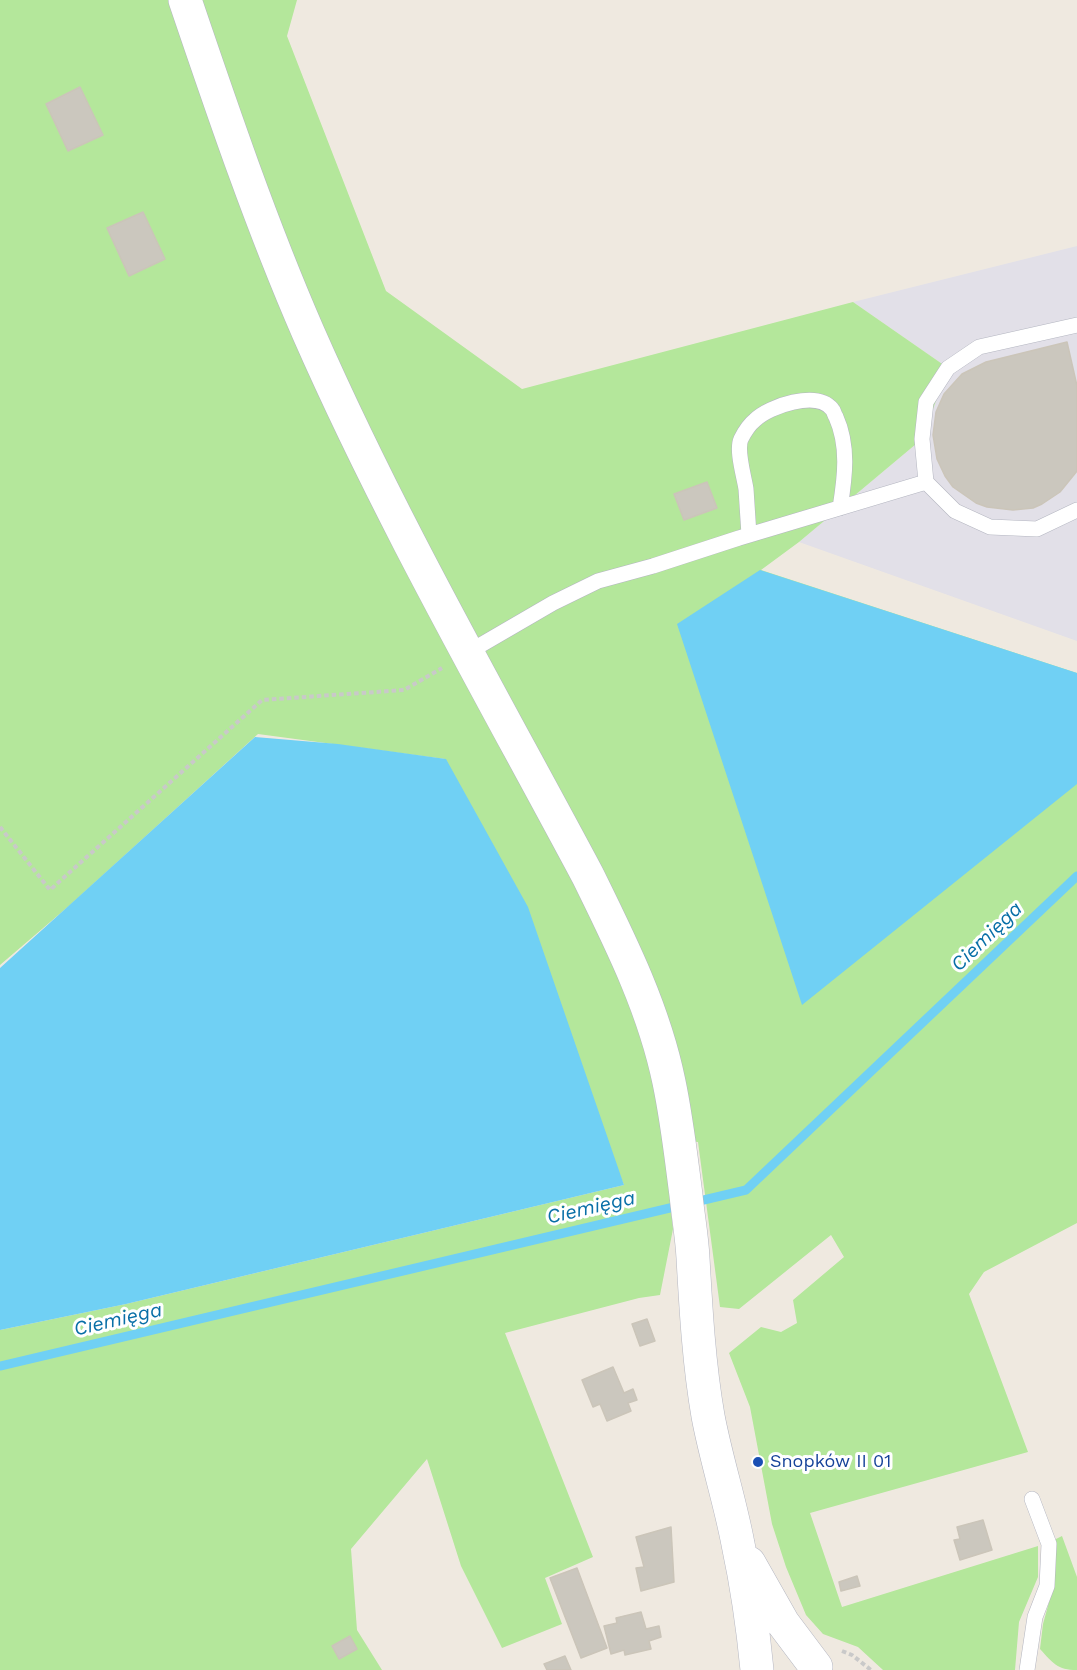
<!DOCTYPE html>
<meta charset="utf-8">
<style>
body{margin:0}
canvas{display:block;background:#efe9e0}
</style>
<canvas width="1077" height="1670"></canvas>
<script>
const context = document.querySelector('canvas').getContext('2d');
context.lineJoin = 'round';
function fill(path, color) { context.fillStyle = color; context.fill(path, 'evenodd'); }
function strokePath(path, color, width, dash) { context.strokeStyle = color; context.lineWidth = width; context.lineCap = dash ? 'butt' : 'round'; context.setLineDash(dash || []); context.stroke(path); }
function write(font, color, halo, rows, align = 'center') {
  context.font = font + ' "Work Sans",sans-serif'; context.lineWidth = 6; context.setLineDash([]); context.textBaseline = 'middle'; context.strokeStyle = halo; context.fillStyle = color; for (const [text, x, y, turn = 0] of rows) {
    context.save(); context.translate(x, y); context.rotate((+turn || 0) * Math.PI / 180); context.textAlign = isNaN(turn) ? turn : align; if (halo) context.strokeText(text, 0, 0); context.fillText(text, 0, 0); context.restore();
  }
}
fill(new Path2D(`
 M1077 246V641L799 542 922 439 948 368 853 302Z`), '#e2e0e8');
fill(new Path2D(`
 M0 0H297L287 36 386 291 522 389 853 302 948 368 922 439 799 542 761 570 1077 673V1223L984 1272 969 1294 1028 1452 810 1513 842 1607 1038 1546V1577L1019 1622 1015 1670H883L858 1647 823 1634 806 1615 786 1567 772 1524 750 1407 729 1353 761 1327 781 1332 797 1323 793 1300 844 1257 831 1235 739 1309 720 1307 698 1142 664 1140 673 1229 660 1295 639 1298 505 1333 593 1557 545 1578 562 1624 502 1648 461 1566 427 1459 351 1549 357 1630 382 1670H0V1330L126 1304 624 1185 445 759 258 734 70 905 0 965Z
 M1062 1536 1077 1577V1670C1057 1670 1053 1663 1040 1649L1043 1624 1054 1584V1540Z`), '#b4e79b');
fill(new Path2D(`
 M760 570 1077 673V784L802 1005 677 624Z
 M255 737 338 744 446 759 528 907 624 1185 126 1304 0 1330V968Z`), '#70d0f4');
strokePath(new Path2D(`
 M0 1366 746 1190 1077 876`), '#70d0f4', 9);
const building = new Path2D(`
 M80 87 103 135 68 151 46 104Z
 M143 212 165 259 129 276 107 228Z
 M1067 342 1077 386V471L1060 492 1042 504 1033 508 1013 510 987 507 976 503 953 487 945 476 937 459 933 435 936 412 944 394 962 374 986 362Z
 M707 482 717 508 684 520 674 494Z
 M647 1319 655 1341 640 1346 632 1324Z
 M613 1367 624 1393 633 1389 637 1400 628 1403 631 1411 607 1421 600 1404 593 1407 582 1380Z
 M983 1520 992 1550 960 1560 954 1540 960 1539 957 1527Z
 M671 1527 674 1582 641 1591 636 1568 644 1567 636 1537Z
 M577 1568 607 1648 581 1658 550 1578Z
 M857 1576 860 1586 841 1591 839 1582Z
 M641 1612 646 1629 659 1626 661 1637 649 1641 651 1649 625 1655 624 1650 611 1654 604 1626 617 1623 616 1618Z
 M350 1636 357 1649 339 1659 332 1646Z
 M565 1656 571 1670H547L544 1664Z`);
fill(building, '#cbc7be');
strokePath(building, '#cbc5b9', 1.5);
const service = new Path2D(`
 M1077 325 979 347 948 368 926 402 922 439 926 482 955 511 990 527 1037 529 1077 510
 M749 535C748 520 747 504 746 489 744 476 736 450 741 439 744 433 750 424 755 420 769 406 817 390 832 409 834 411 834 414 836 417 849 446 845 477 840 508
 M467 653 553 603 598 581 653 566 739 538 926 482
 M1027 1670 1035 1617 1047 1586 1049 1544 1032 1499`);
const secondary = new Path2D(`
 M185 0C223 112 261 224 308 332 390 519 492 696 588 876 621 943 654 1009 669 1082 677 1120 681 1157 686 1195 688 1216 692 1237 693 1258 696 1311 699 1364 708 1416 716 1459 730 1501 738 1544 747 1586 753 1628 757 1670
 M749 1563 783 1623 816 1667`);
strokePath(service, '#b4b6c1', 16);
strokePath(secondary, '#b4b6c1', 34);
strokePath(new Path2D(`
 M0 827 50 890 262 700 404 690 442 668
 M842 1651 852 1655 871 1670`), '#c9c9c9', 4, [4.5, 3]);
strokePath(service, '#fff', 15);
strokePath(secondary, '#fff', 33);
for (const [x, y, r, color] of [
 [758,1462,6,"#1a4fb4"]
]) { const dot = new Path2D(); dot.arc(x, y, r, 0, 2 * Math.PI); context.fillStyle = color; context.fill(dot); strokePath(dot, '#fff', 2); }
write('18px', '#164399', '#fff', [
 ["Snopków II 01",770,1462]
], 'left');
write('italic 20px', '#086fa7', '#fff', [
 ["Ciemięga",987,937,-44],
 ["Ciemięga",591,1208,-13],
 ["Ciemięga",118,1320,-13]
]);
</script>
